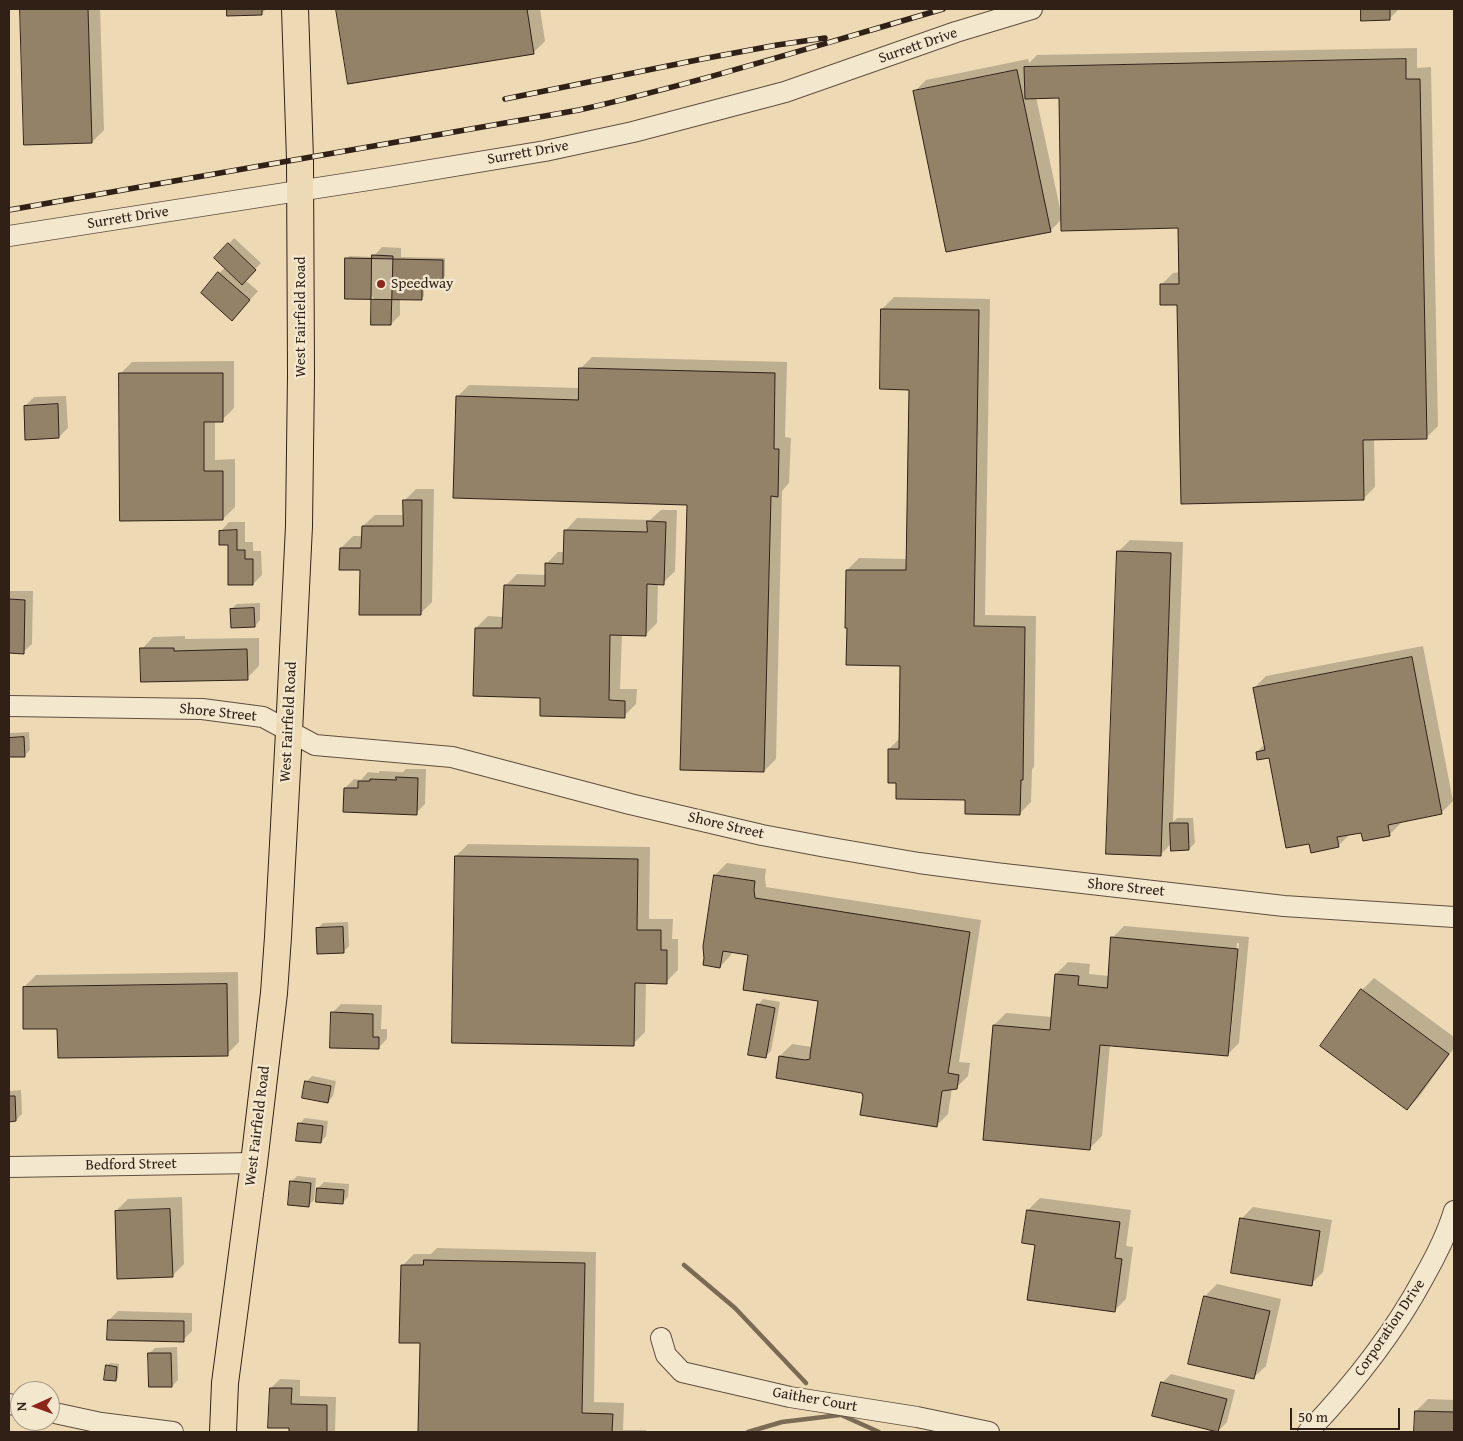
<!DOCTYPE html>
<style>
body{margin:0}
#map{position:relative;width:1463px;height:1441px;overflow:hidden;background:#eddab4;font-family:"Gentium Book Plus",serif}
canvas{display:block}
.frame{position:absolute;inset:0;border:10px solid #312016;pointer-events:none}
.north{position:absolute;left:10px;top:1381px;width:50px;height:50px;box-sizing:border-box;background:#f3e7ce;border:1px solid #a59784;border-radius:50%;rotate:268deg;font-size:14px;font-weight:700;line-height:20px;text-align:center;color:#312016}
.north::after{content:'';display:block;margin:auto;width:18px;height:22px;background:#8f2418;clip-path:polygon(50% 0,100% 100%,50% 72%,0 100%)}
.scale{position:absolute;left:1290px;top:1408px;width:110px;height:22px;box-sizing:border-box;border:2px solid #312016;border-top:0;padding-left:6px;font-size:15px;line-height:18px;white-space:nowrap;color:#312016;-webkit-text-stroke:4px #f3e7ce;paint-order:stroke}
</style>
<div id="map">
<canvas width="1463" height="1441"></canvas>
<div class="frame"></div>
<div class="north">N</div>
<div class="scale">50 m</div>
</div>
<script>
const context = document.querySelector('canvas').getContext('2d');
context.lineJoin = 'round';
function fill(path, color) { context.fillStyle = color; context.fill(path, 'evenodd'); }
function strokePath(path, color, width, dash) { context.strokeStyle = color; context.lineWidth = width; context.lineCap = dash ? 'butt' : 'round'; context.setLineDash(dash || []); context.stroke(path); }
function write(font, color, halo, rows, align = 'center') {
  context.font = font + ' "Gentium Book Plus",serif'; context.lineWidth = 4.5; context.setLineDash([]); context.textBaseline = 'middle'; context.strokeStyle = halo; context.fillStyle = color; for (const [text, x, y, turn = 0] of rows) {
    context.save(); context.translate(x, y); context.rotate((+turn || 0) * Math.PI / 180); context.textAlign = isNaN(turn) ? turn : align; if (halo) context.strokeText(text, 0, 0); context.fillText(text, 0, 0); context.restore();
  }
}
fill(new Path2D(`
 M21 9H100L104 130 92 142 25 144Z
 M228 9H266L261 14 229 15Z
 M337 9H540L545 41 533 53 349 82Z
 M1362 9H1398V10L1389 19 1363 20Z
 M1417 48V68L1431 67 1438 426 1426 438 1374 439 1375 487 1363 499 1178 304 1161 285 1173 273 1180 272 1179 227 1062 219 1050 231 914 92 926 80 1028 59 1029 63 1037 55ZM1036 97H1060L1062 213H1061Z
 M234 238 261 263 245 280 258 291 241 310 219 273 226 267 216 258Z
 M382 247 401 248V257L445 258V276L442 279H424V296L421 299 400 298V315L391 324 347 259 349 256 373 257Z
 M894 297 990 299 985 615 1036 616 1034 767 1032 769 1031 802 1020 813 897 781 889 749 900 738 901 665 847 570 859 558 908 559 910 389 882 309Z
 M592 357 787 362 785 437 791 438 789 483 782 491 776 759 764 771 689 504 457 397 469 385 579 388 580 369Z
 M234 361V408L222 420H215V460L235 459V507L223 519 120 374 132 362Z
 M66 396 68 428 59 437 25 406 34 397Z
 M416 489H434L432 602 420 614 361 569 341 548 353 536H363V526L375 515H404V501Z
 M661 510H677L675 571 663 583H658L657 623 645 635 622 634 620 689H637L636 704 624 716 541 697 476 628 488 616 504 617 505 586 517 574 546 575V564L558 552H565L566 530 577 518 650 520Z
 M229 522H245V542H253V551H261L262 575 253 584 221 531Z
 M1130 540 1183 542 1173 822 1177 818H1193L1195 843 1189 849 1172 843 1160 855 1118 552Z
 M9 591H33L32 644 23 652H9Z
 M260 603V620L255 626 231 609 237 604Z
 M185 636V639L259 638V666L247 678 142 649 153 637Z
 M1423 646 1453 801 1441 813 1401 821V823L1389 835 1362 831 1350 834 1338 846 1310 842 1270 756 1257 752 1265 744 1254 688 1266 676Z
 M29 732 30 750 24 756H9V734L10 733Z
 M406 769H426L425 804 416 813 345 788 354 779 361 780 368 772 378 773 380 771 403 772Z
 M468 844 650 847 649 919H673L672 939H678V970L666 982H646L645 1032 633 1044 456 856Z
 M727 863 766 869 765 877 766 887 981 920 959 1062 970 1063 968 1076 956 1088H952L948 1114 936 1126 864 1097 863 1092 780 1056 792 1044 812 1047 820 1000 749 954 732 951 731 955 720 967 715 875Z
 M348 922 349 946 343 952 317 929 323 923Z
 M1124 926 1249 937 1239 1043 1227 1055 1110 1044 1102 1136 1090 1148 984 1139 994 1025 1006 1013 1052 1017 1056 974 1068 962 1090 964 1089 974 1109 976 1112 938ZM1237 943H1239L1230 1044H1228Z
 M238 972 239 1042 227 1054 24 987 36 975Z
 M1374 978 1454 1037V1048L1419 1097 1407 1109 1362 990Z
 M763 999 780 1002 771 1051 765 1057 758 1005Z
 M341 1004 382 1005 381 1029H387V1039L378 1048 332 1013Z
 M312 1076 336 1081 333 1096 328 1102 306 1082Z
 M21 1090 22 1114 16 1120H9V1091Z
 M305 1118 328 1121 326 1136 321 1142 299 1124Z
 M297 1176 316 1178 314 1200 308 1206 292 1181Z
 M324 1182 349 1184 348 1197 342 1203 318 1188Z
 M182 1197 184 1264 172 1276 116 1211 128 1199Z
 M1040 1198 1131 1210 1126 1246 1133 1247 1126 1299 1114 1311 1036 1244 1028 1210Z
 M1253 1207 1332 1220 1323 1272 1311 1284 1241 1219Z
 M437 1248 596 1252 594 1402 624 1403 623 1430H646V1432H420L422 1342 402 1266 414 1254H431Z
 M1217 1284 1281 1299 1266 1366 1254 1377 1205 1296Z
 M118 1311 192 1313V1331L183 1340 109 1320Z
 M177 1347 178 1380 172 1386 149 1354 155 1348Z
 M110 1363 119 1364 118 1378 115 1380 107 1366Z
 M1171 1374 1235 1390 1227 1422 1218 1431 1162 1383Z
 M280 1379 300 1380V1396L336 1397 335 1432H290V1427L271 1388Z
 M1428 1399 1454 1400V1432H1416V1411Z`), '#0003');
strokePath(new Path2D(`
 M684 1265 735 1308 806 1383
 M839 1414 879 1432
 M748 1432 782 1422 840 1415`), '#7b6a54', 4.5);
const building = new Path2D(`
 M20 9H88L92 143 24 145Z
 M227 9H262V15L227 16Z
 M336 9H527L534 54 348 84Z
 M1361 9H1390V20L1361 21Z
 M1406 59V79H1420L1427 439 1363 440 1364 500 1181 504 1177 305H1160V284H1179L1178 228 1061 231 1059 98 1025 99 1024 67Z
 M1017 70 1051 232 946 252 913 91Z
 M228 243 256 270 242 285 214 258Z
 M372 255 393 256 391 325H371Z
 M345 258 443 260V280H422V300L345 299Z
 M218 272 250 300 232 321 201 293Z
 M881 309 979 310 974 626 1025 627 1023 780H1021L1020 815 965 814V800L896 799V783H888V749H899L900 666 846 665 847 628H845L846 570H906L909 390 880 389Z
 M579 368 775 373 774 449H779L778 497 771 496 764 772 680 770 687 505 453 498 456 396 578 400Z
 M119 373H223V422H204V471H223V520L120 521Z
 M58 404 59 438 25 440 24 406Z
 M403 500H422L421 615H359L360 570H339L340 548H361L362 526H403Z
 M647 521 666 522 664 585 647 584 646 636 610 635 609 700 625 701V718L540 716V698L473 696 475 628H502L504 585 545 586V563L563 564 564 530 647 532Z
 M237 530V550H245V559H253V585H228V545H219V531Z
 M1117 551 1171 553 1161 856 1106 854Z
 M9 599 25 600 24 654 9 653Z
 M254 608 255 627 231 628 230 609Z
 M140 648H174V651L247 649 248 680 141 682Z
 M1412 657 1442 814 1388 825 1390 836 1363 841 1361 833 1337 837 1339 847 1311 853 1309 844 1286 848 1269 758 1257 760 1256 752 1265 750 1253 688Z
 M24 737 25 757H9V738Z
 M396 777 418 778 417 815 343 812 344 788H358V781H370V779L396 780Z
 M1170 823H1188L1189 850 1171 851Z
 M455 856 638 859 637 930H661V950H667V984L635 983 634 1046 452 1043Z
 M714 875 755 881 754 890 755 898 970 932 948 1073 959 1075 957 1089 942 1091 937 1127 860 1115 863 1097 862 1093 776 1078 779 1056 805 1060 810 1059V1055L818 1001 743 990 748 955 723 951 720 968 703 965 704 958 703 947Z
 M343 927 344 953 317 954 316 928Z
 M1111 937 1238 949 1228 1056 1100 1045 1090 1150 983 1140 993 1025 1050 1030 1055 974 1079 976 1078 985 1107 988Z
 M227 984 228 1056 58 1058 57 1029H23V987Z
 M1361 989 1449 1054 1407 1110 1320 1046Z
 M757 1004 775 1008 766 1058 748 1055Z
 M331 1012 373 1014V1037H379V1049L330 1048Z
 M305 1081 331 1086 328 1103 302 1098Z
 M9 1096H15L16 1121 9 1122Z
 M298 1123 323 1126 321 1143 296 1141Z
 M290 1181 311 1183 309 1207 288 1205Z
 M317 1188 344 1190 343 1204 316 1202Z
 M170 1209 173 1277 117 1279 115 1211Z
 M1027 1210 1120 1222 1115 1258 1122 1259 1115 1312 1027 1300 1035 1245 1022 1243Z
 M1240 1218 1320 1231 1312 1286 1231 1273Z
 M424 1260 585 1263 582 1413 613 1414 612 1432H418L420 1343H399L401 1265H423Z
 M1204 1296 1270 1311 1254 1379 1188 1364Z
 M108 1320 184 1321V1342L107 1340Z
 M148 1353H171L172 1387H149Z
 M106 1365 117 1367 116 1381 104 1380Z
 M1161 1382 1227 1399 1218 1432 1152 1416Z
 M270 1388H292L291 1404 327 1405V1432H289V1428H268Z
 M1415 1411 1454 1412V1432H1414Z`);
fill(building, '#938168');
strokePath(building, '#312016', 1);
const minor = new Path2D(`
 M9 236 388 177 545 151 633 132 785 92 956 32 1032 9
 M9 706 202 709 263 717 315 745 452 757 630 804 762 835 826 847 919 863 995 873 1284 906 1454 917
 M9 1167 254 1163
 M661 1338 666 1355 682 1372 790 1397 917 1417 989 1432
 M9 1404 20 1406
 M50 1412 101 1423 173 1432
 M1308 1432C1353 1385 1393 1335 1424 1277 1436 1256 1447 1234 1454 1211`);
const major = new Path2D(`
 M223 1432 225 1383 254 1163 274 993 278 937 289 732 299 526 301 375 300 159 295 9`);
strokePath(minor, '#604e3e', 22);
strokePath(major, '#312016', 28);
strokePath(minor, '#f3e7ce', 20);
strokePath(major, '#eddab4', 26);
const rail = new Path2D(`
 M505 99 702 59 777 45 825 38
 M9 210 579 110C702 82 822 44 943 9`);
strokePath(rail, '#312016', 5.5);
strokePath(rail, '#f3e7ce', 4, [11]);
for (const [x, y, r, color] of [
 [381,284,5,"#8f2418"]
]) { const dot = new Path2D(); dot.arc(x, y, r, 0, 2 * Math.PI); context.fillStyle = color; context.fill(dot); strokePath(dot, '#f3e7ce', 2); }
write('15px', '#312016', '#f3e7ce', [
 ["Surrett Drive",918,46,-19],
 ["Surrett Drive",528,153,-10],
 ["Surrett Drive",128,218,-9],
 ["West Fairfield Road",301,317,-90],
 ["Shore Street",218,713,6],
 ["West Fairfield Road",289,722,-87],
 ["Shore Street",726,826,13],
 ["Shore Street",1126,888,6],
 ["West Fairfield Road",258,1126,-83],
 ["Bedford Street",131,1165,-1],
 ["Corporation Drive",1390,1328,-56],
 ["Gaither Court",815,1400,10]
]);
write('15px', '#312016', '#f3e7ce', [
 ["Speedway",391,284]
], 'left');
</script>
